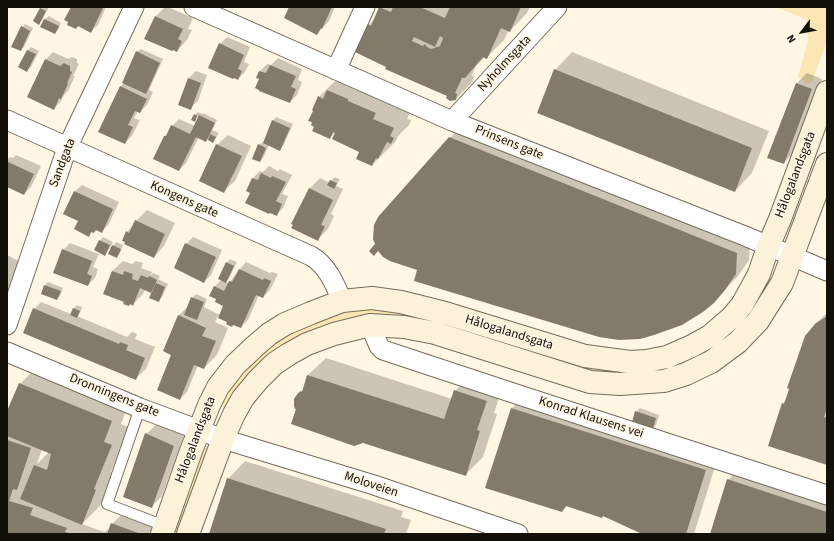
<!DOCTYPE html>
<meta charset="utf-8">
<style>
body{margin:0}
#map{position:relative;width:834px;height:541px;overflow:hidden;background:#fff6e3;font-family:"Source Sans 3",sans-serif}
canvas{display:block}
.frame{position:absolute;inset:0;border:8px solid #13100a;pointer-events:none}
.north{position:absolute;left:782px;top:12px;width:40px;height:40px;-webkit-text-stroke:3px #fff6e3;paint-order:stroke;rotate:238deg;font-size:11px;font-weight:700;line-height:16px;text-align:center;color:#13100a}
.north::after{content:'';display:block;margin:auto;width:14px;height:18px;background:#13100a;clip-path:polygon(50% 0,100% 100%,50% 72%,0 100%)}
</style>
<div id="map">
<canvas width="834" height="541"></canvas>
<div class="frame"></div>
<div class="north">N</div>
</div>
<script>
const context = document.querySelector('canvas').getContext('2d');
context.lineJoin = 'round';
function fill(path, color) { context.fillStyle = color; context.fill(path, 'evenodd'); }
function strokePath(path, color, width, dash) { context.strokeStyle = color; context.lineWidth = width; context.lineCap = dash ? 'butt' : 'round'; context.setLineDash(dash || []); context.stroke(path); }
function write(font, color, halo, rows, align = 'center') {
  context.font = font + ' "Source Sans 3",sans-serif'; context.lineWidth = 3.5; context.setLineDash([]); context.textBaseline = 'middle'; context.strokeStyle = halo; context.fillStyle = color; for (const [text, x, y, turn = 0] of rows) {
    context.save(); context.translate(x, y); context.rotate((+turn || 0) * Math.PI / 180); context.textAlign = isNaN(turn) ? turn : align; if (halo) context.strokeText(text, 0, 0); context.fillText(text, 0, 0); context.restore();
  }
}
fill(new Path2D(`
 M776 7H827V41L812 82 807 84 798 77 808 41 806 19Z
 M763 285H768L770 287 738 331 692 361 654 373 630 375 594 371 366 317 348 318 323 325 305 333 225 408C222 406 221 404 221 400L250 363 281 337 332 313 353 310 379 309 655 365Z
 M203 447 206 448 208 451 179 534H171Z`), '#fce6b3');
fill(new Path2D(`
 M42 7H49L42 20 39 23 34 21Z
 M72 7H106L98 25 90 32Z
 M165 7H168L193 18 188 29 192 30 187 40 177 51 156 16Z
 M290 7H335L329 21 317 34Z
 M381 7H530L527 13 510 31 509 30 504 40 486 58 485 57 476 66 472 75 474 76 473 81 456 99 387 66 369 25 375 18Z
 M49 16 61 23 58 30 55 33 42 26 45 19Z
 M25 24 33 28 24 47 20 50 22 27Z
 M227 37 250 47 244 62 249 64 245 72 238 79 220 44Z
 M31 47 39 51 31 67 27 70 28 50Z
 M141 49 163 59 149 90 153 92 147 105 140 112 138 111 134 118 140 120 132 136 125 143 120 87 124 83 137 52Z
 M53 52 68 59 72 57 77 59V63L79 64 73 76H75L68 91 64 95 61 101 54 109 28 96 46 59Z
 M572 52 769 131 752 173 735 191 555 70Z
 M278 58 302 69 298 80 302 82 297 95 290 102 260 78V71L267 64 271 65Z
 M196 71 207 75 198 101 190 108 189 78Z
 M807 73 822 79 794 152 784 163 796 84Z
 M337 79 411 111 407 119 411 120 409 125 398 136 396 141 372 165 361 151 337 131 330 138 315 126 319 97Z
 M198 112 202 114 203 113 217 120 212 130 219 133 216 138 213 142 207 139 199 137 186 163 179 170 165 136 169 133 172 126 179 119 195 126 199 116 194 121V115Z
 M276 117 293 124 283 146 280 149 269 145 263 158 260 161 259 145 263 142H264L273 121Z
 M463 125 750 240 749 260 738 276 713 302 450 138Z
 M228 135 251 146 235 181 224 191 217 145Z
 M16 155 41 166 31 187 24 194 7 186V160L10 157 13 158Z
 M269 166 278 171 280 169 292 175 282 194 288 196 283 208 276 215 251 193 247 191 253 178 260 171 263 172Z
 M334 177 340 179 336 186 343 189 331 214 334 216 328 229 317 240 310 188 320 178 330 183Z
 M82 185 119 202 109 224 102 231 97 229 92 232 89 235 79 220 74 192Z
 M147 210 175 223 164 246 154 257 127 232 134 224 136 221Z
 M103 237 113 242 108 251 105 254 100 241Z
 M193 237 222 250 211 275 204 282 186 244Z
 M116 242 123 245 120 253 116 257 113 246Z
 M70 243 99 254 93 267 98 269 95 278 88 285 63 250Z
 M7 255 21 262 7 295Z
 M230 259 237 262 229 278 226 282 229 283 239 270 246 262 270 273 272 272 278 274 270 290 263 297 259 295 248 320 241 327 218 316 215 322 228 328 217 355 204 368 198 365 187 392 180 399 172 355 164 351 179 315 189 305 192 298 196 294 207 299 204 307 220 315 225 306 218 299 214 287 221 280 227 263Z
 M123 261 132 264 136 261 143 263 141 268 152 272 150 276 153 273 160 276 158 279 168 284 162 297 158 301 155 287 150 292 145 289 143 294 133 304H130L129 305 125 301 112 271Z
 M48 282 63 288 60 296 57 299 45 285Z
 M41 302 71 314 73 309 77 305 82 307 80 313 77 316 127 337 132 332 137 334 135 339 155 347 146 369 135 379 34 309Z
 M827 313V464L783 403 786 400 815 324Z
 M326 358 452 399 455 391 472 373 504 383 494 413 497 414 483 457 465 475 298 409 299 394 304 388 308 375Z
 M38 366 129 403 121 424 129 427 111 472 113 473 100 506 82 524 104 532 109 529 112 524 123 513 153 524 150 534H7V414L20 384ZM42 449 49 452 37 464Z
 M530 391 718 457 694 534H645L603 515 567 506 562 511 512 408Z
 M640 408 659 415 656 425 652 428 636 412Z
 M157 424 184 435 162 496 152 506 146 434Z
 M245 461 403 511 401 517 411 520 406 534H210L228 479Z
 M746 462 827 488V534H711L728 480Z`), '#0003');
fill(new Path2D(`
 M71 7H102L103 8 91 33 78 26 76 29 67 25 68 22 64 20Z
 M289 7H309L311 8V7H332L322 29 321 28 317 35 284 18Z
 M379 7 391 12 393 7H420L445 18 450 7H521L510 32 501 28 487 59 483 57 465 78H462L455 93 457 94 456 100 450 101 446 98 447 96 385 69 386 67 355 52 368 24 371 26ZM440 36 443 38 440 46 431 49 427 47 425 44 423 46 412 41 414 37 435 47Z
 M40 8 46 11 39 25 33 21Z
 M155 16 183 29 178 39 182 41 177 52 173 50 172 51 144 39Z
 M44 19 59 26 55 34 40 27Z
 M21 26 30 31 21 51 11 47Z
 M219 43 244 55 238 69 242 71 238 80 234 78 233 79 208 68Z
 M27 50 36 54 27 72 18 67Z
 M136 51 160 63 146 94 122 83Z
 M45 59 60 66 64 63 70 66V71L72 72 67 83 68 84 61 99 59 98 54 110 27 97Z
 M270 65 296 76 291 87 296 89 290 103 259 91V90L255 88 259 79 256 78 259 71 266 73Z
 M554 69 752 148 735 192 537 113Z
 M188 78 201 83 191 110 178 105Z
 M796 83 812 89 784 164 767 158Z
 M120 86 147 99 140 113 135 111 128 125 133 127 125 144 98 132Z
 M327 90 348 99V101L376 113 373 119 394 128 390 136 394 138 391 144 387 142 378 159 376 158 372 166 356 159 359 152 332 139 335 133 333 132 330 139 312 131 314 127 311 125 312 122 308 121 313 111 312 110 318 96 323 99Z
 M194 114 197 116 195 122 191 120Z
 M199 115 215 123 206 142 196 137 179 171 153 159 164 136H166L171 125 190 134Z
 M272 120 290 128 280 151 263 143Z
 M210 134 216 137 213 143 208 140Z
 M449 137 737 253 736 274 725 290 714 303 703 312 682 325 654 335 640 339 619 340 599 337 414 281 417 270 390 261 383 257 378 251 374 256 369 251 375 244 373 239 374 225 378 217Z
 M216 144 242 156 224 193 199 181Z
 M258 144 266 148 260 162 252 159Z
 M8 162 34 174 24 195 7 187V165Z
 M261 173 271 178 272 176 286 182 276 201 282 204 277 216 270 213 269 214 245 203 250 193 246 191 252 178 258 180Z
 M330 180 337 183 334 189 327 185Z
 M309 188 333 200 321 225 325 226 318 241 291 228 293 225 291 224Z
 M74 191 113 209 102 233 96 230 94 233 91 232 89 237 74 229 78 221 63 214Z
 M135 220 165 234 154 258 124 244 125 242 122 241 126 231 129 233Z
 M99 240 110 245 105 256 94 250Z
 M185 243 216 257 204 283 174 268Z
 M112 245 121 249 117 258 108 254Z
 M62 249 92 261 87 274 92 276 88 286 53 273Z
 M226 262 234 266 226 283 218 279Z
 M239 269 263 280 264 278 271 281 263 298 256 295 241 328 233 325 232 327 226 324 227 322 218 318 223 306 215 302 216 299 209 296 214 286 224 291 229 281 232 282Z
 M112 271 123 275 124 271 133 274 132 279 138 281 141 275 148 278 149 276 157 280 151 293 140 288 133 306 130 304 129 306 123 304 124 302 103 294Z
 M156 283 165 287 159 302 149 298Z
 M44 285 61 291 57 300 41 294Z
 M191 297 204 302 197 320 184 315Z
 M33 308 119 344 120 342 128 345 126 350 145 358 136 380 23 333Z
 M73 308 80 311 77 318 70 315Z
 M178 315 206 328 202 336 216 341 204 369 194 365 180 400 157 390 171 355 163 351Z
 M827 316V408L824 417 827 418V465L768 446 782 403 784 404 789 389 787 388 805 336 815 324Z
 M307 375 444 419 454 390 487 401 477 430 480 431 466 476 363 443 354 446 291 424 296 409H295L294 406V399L298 393 301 391 302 392Z
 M19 383 112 421 104 442 112 445 94 489 96 490 82 525 20 499 34 465 47 470 51 454 7 436V411Z
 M511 408 706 470 686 534H642L603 516 602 518 566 506 562 512 485 488Z
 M635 411 656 418 653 429 632 422Z
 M145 433 174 446 152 508 123 497Z
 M7 440 31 448 17 490 13 489 9 501 33 508 30 515 67 528 65 532 71 534H7Z
 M227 478 386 529 384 534H209Z
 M727 479 827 512V534H710Z
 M111 523 141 534H107Z`), '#837b6a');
const lane = new Path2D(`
 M140 408 107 504 165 526`);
const street = new Path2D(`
 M194 7 452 121 745 236 827 271
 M336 70 365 7
 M7 120 311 256C327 265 335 284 342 301
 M452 121 557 7
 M7 325 67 148 134 7
 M370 325 379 346 383 350 513 393 827 495
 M7 352 140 408 223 439 374 485 518 534`);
const secondary = new Path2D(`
 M162 534 191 451 209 405 218 387 235 365 254 347 269 334 285 324 311 313 342 301 372 298 401 302 445 313 585 356 630 362 646 361 667 357 692 346 710 336 732 317 742 305 753 285 759 274 768 247 780 219 827 92
 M188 534 223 439 234 414 243 398 258 380 274 364 289 354 307 344 334 334 370 325 404 327 435 333 590 382 620 384 664 381 686 374 711 362 738 342 758 321 782 283 827 164`);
strokePath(lane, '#756d5c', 12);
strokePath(street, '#756d5c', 21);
strokePath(secondary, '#756d5c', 24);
strokePath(lane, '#fff', 10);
strokePath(street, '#fff', 19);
strokePath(secondary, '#fcf2da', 22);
write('13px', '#13100a', '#fff6e3', [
 ["Nyholmsgata",505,64,-47],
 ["Prinsens gate",509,143,22],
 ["Sandgata",63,163,-69],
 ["Hålogalandsgata",796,175,-69],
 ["Kongens gate",184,200,24],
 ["Hålogalandsgata",509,333,17],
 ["Dronningens gate",114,396,22],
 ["Konrad Klausens vei",591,418,18],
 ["Hålogalandsgata",196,440,-69],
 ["Moloveien",371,485,18]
]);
</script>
